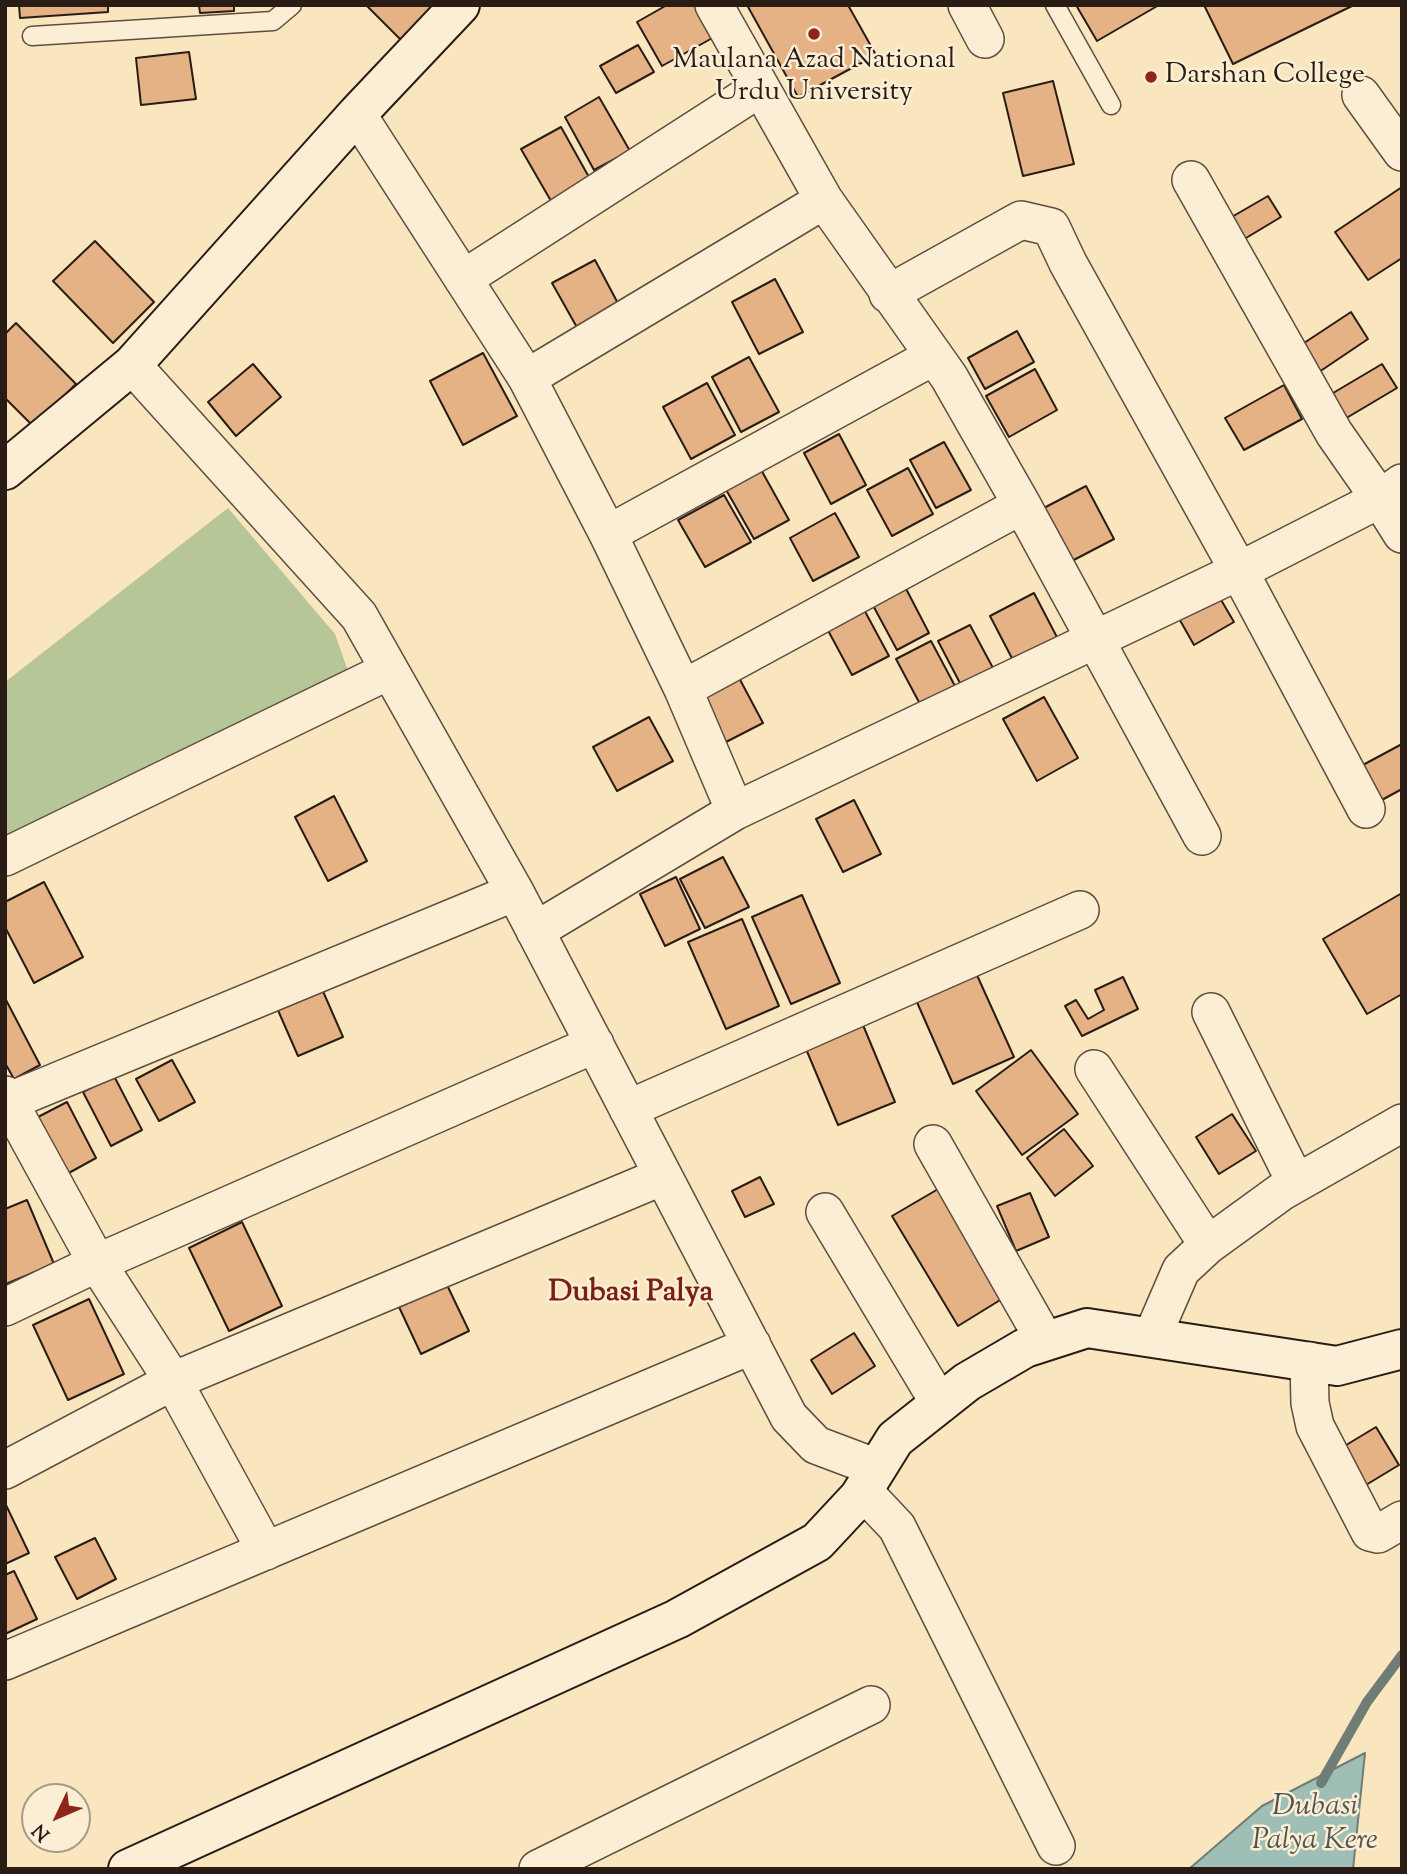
<!DOCTYPE html>
<style>
body{margin:0}
#map{position:relative;width:1407px;height:1874px;overflow:hidden;background:#f9e5be;font-family:"Sorts Mill Goudy",serif}
canvas{display:block}
.frame{position:absolute;inset:0;border:7px solid #291c15;pointer-events:none}
.north{position:absolute;left:21px;top:1783px;width:70px;height:70px;box-sizing:border-box;background:#fbeed5;border:2px solid #a79a88;border-radius:50%;rotate:226deg;font-size:19px;font-weight:700;line-height:28px;text-align:center;color:#291c15}
.north::after{content:'';display:block;margin:auto;width:24px;height:32px;background:#8f2418;clip-path:polygon(50% 0,100% 100%,50% 72%,0 100%)}
</style>
<div id="map">
<canvas width="1407" height="1874"></canvas>
<div class="frame"></div>
<div class="north">N</div>
</div>
<script>
const context = document.querySelector('canvas').getContext('2d');
context.lineJoin = 'round';
function fill(path, color) { context.fillStyle = color; context.fill(path, 'evenodd'); }
function strokePath(path, color, width, dash) { context.strokeStyle = color; context.lineWidth = width; context.lineCap = dash ? 'butt' : 'round'; context.setLineDash(dash || []); context.stroke(path); }
function write(font, color, halo, rows, align = 'center') {
  context.font = font + ' "Sorts Mill Goudy",serif'; context.lineWidth = 5; context.setLineDash([]); context.textBaseline = 'middle'; context.strokeStyle = halo; context.fillStyle = color; for (const [text, x, y, turn = 0] of rows) {
    context.save(); context.translate(x, y); context.rotate((+turn || 0) * Math.PI / 180); context.textAlign = isNaN(turn) ? turn : align; if (halo) context.strokeText(text, 0, 0); context.fillText(text, 0, 0); context.restore();
  }
}
fill(new Path2D(`
 M228 508 335 634 360 705 5 871V682Z`), '#b7c696');
const water = new Path2D(`
 M1365 1753 1353 1869H1189L1262 1806Z`);
fill(water, '#9ebeb6');
strokePath(water, '#6f7d76', 2);
strokePath(new Path2D(`
 M1321 1783 1367 1702 1402 1655`), '#6f7d76', 10);
const building = new Path2D(`
 M19 5H108V12L20 18Z
 M199 5H234V11L200 13Z
 M366 5H436L402 41Z
 M667 5H699L716 36 662 66 637 22Z
 M747 5H848L876 55 798 97Z
 M1076 5H1159L1097 41Z
 M1204 5H1354L1233 64Z
 M638 45 654 72 616 93 600 66Z
 M189 52 196 99 141 105 136 58Z
 M1053 81 1074 164 1023 176 1003 93Z
 M599 97 630 151 594 170 565 117Z
 M561 127 590 179 551 201 521 149Z
 M1402 187V258L1368 280 1335 232Z
 M1268 196 1281 217 1236 244 1223 222Z
 M95 241 154 302 113 343 53 281Z
 M595 260 621 309 579 331 552 283Z
 M775 279 803 332 759 354 732 302Z
 M1351 312 1368 339 1319 372 1301 345Z
 M16 323 76 384 33 426 5 398V334Z
 M1017 331 1034 362 985 389 968 358Z
 M483 353 517 416 463 445 430 381Z
 M749 357 779 412 741 432 712 377Z
 M253 364 281 397 236 436 208 402Z
 M1382 364 1397 388 1338 423 1323 399Z
 M1035 369 1057 410 1009 437 986 396Z
 M707 383 735 435 691 459 663 407Z
 M1284 385 1302 419 1244 450 1225 418Z
 M839 434 866 485 831 504 804 453Z
 M944 442 971 490 936 508 910 460Z
 M759 466 789 520 754 539 724 486Z
 M908 468 933 514 892 536 867 490Z
 M1086 486 1114 539 1068 563 1040 510Z
 M724 495 751 542 705 567 678 520Z
 M835 513 859 557 813 581 790 538Z
 M902 581 929 633 897 650 869 598Z
 M1034 593 1060 643 1016 666 990 616Z
 M1217 593 1234 622 1194 645 1177 615Z
 M861 604 889 656 852 675 824 623Z
 M970 625 993 668 961 685 938 641Z
 M931 641 955 686 920 704 896 659Z
 M737 674 763 723 726 742 700 693Z
 M1044 697 1078 758 1037 781 1003 719Z
 M649 717 673 761 617 791 593 747Z
 M1402 744V789L1380 801 1361 766Z
 M334 796 367 861 328 881 295 817Z
 M854 800 881 854 843 872 816 819Z
 M723 857 749 907 705 928 680 879Z
 M676 877 700 929 665 946 640 894Z
 M44 882 83 957 34 983 5 927V902Z
 M1402 893V994L1367 1014 1323 939Z
 M802 895 840 983 791 1004 752 917Z
 M742 919 779 1006 726 1029 688 942Z
 M976 973 1014 1057 953 1084 916 1000Z
 M1123 977 1138 1009 1082 1036 1065 1006 1076 1000 1088 1019 1104 1010 1095 990Z
 M322 989 343 1037 298 1056 277 1008Z
 M5 998 40 1065 14 1079 5 1063Z
 M863 1025 895 1102 838 1125 806 1049Z
 M1031 1050 1078 1114 1022 1155 976 1091Z
 M172 1060 195 1102 159 1121 136 1079Z
 M114 1076 142 1130 111 1146 83 1092Z
 M67 1102 96 1158 67 1174 38 1117Z
 M1232 1114 1256 1151 1219 1174 1196 1137Z
 M1064 1129 1093 1166 1055 1196 1027 1158Z
 M760 1177 774 1204 745 1217 732 1191Z
 M945 1185 1010 1294 958 1326 892 1216Z
 M1030 1193 1049 1237 1016 1251 997 1206Z
 M27 1200 54 1264 6 1284 5 1209Z
 M242 1222 282 1306 229 1331 189 1248Z
 M447 1285 469 1331 421 1354 399 1307Z
 M89 1299 124 1374 68 1400 33 1325Z
 M854 1333 875 1366 832 1394 811 1360Z
 M1376 1427 1399 1465 1356 1491 1333 1453Z
 M5 1503 29 1553 5 1564Z
 M95 1538 116 1579 77 1599 55 1557Z
 M14 1571 37 1619 5 1634V1575Z`);
fill(building, '#e5b286');
strokePath(building, '#291c15', 2);
const lane = new Path2D(`
 M1055 5 1111 105
 M32 36 273 21 292 5`);
const street = new Path2D(`
 M714 5 824 200
 M967 5 985 39
 M1361 95 1402 152
 M357 114 527 378 608 534 683 689 735 811
 M1191 180 1334 433 1380 499 1402 534
 M463 279 760 88
 M888 294 1021 220 1051 227 1068 263 1239 571 1366 809
 M132 365 359 616 515 892 789 1417 816 1445 877 1468
 M527 378 824 200 949 377 1022 505 1202 836
 M608 534 934 356
 M683 689 1022 505
 M5 857 388 671
 M535 931 735 811 1239 571 1380 499 1402 483
 M1211 1012 1296 1183
 M1094 1069 1208 1245
 M5 1095 97 1263 173 1381 266 1551
 M5 1103 515 892
 M628 1109 1080 910
 M933 1144 1045 1341
 M825 1212 940 1404
 M5 1307 97 1263 595 1044
 M1152 1337 1181 1270 1208 1245 1281 1192 1402 1123
 M1309 1361 1310 1403 1315 1426 1370 1532 1378 1534 1402 1520
 M5 1470 173 1381 663 1176
 M863 1491 897 1527 1056 1846
 M5 1661 752 1345
 M538 1869 871 1705`);
const secondary = new Path2D(`
 M5 470 132 365 357 114 460 5
 M128 1869 677 1619 817 1542 859 1497 895 1439 967 1382 1025 1348 1087 1328 1337 1366 1402 1349`);
strokePath(lane, '#5d4e3f', 21);
strokePath(street, '#5d4e3f', 40);
strokePath(secondary, '#291c15', 42);
strokePath(lane, '#fbeed5', 18);
strokePath(street, '#fbeed5', 37);
strokePath(secondary, '#fbeed5', 38);
for (const [x, y, r, color] of [
 [814,34,7,"#8f2418"],
 [1151,77,7,"#8f2418"]
]) { const dot = new Path2D(); dot.arc(x, y, r, 0, 2 * Math.PI); context.fillStyle = color; context.fill(dot); strokePath(dot, '#fbeed5', 2.5); }
write('28px', '#291c15', '#fbeed5', [
 ["Maulana Azad National",814,62],
 ["Urdu University",814,94],
 ["Darshan College",1165,77,"left"]
]);
write('bold 30px', '#7a1f14', '#fbeed5', [
 ["Dubasi Palya",631,1295]
]);
write('italic 30px', '#52554d', '#fbeed5', [
 ["Dubasi",1315,1809],
 ["Palya Kere",1315,1843]
]);
</script>
